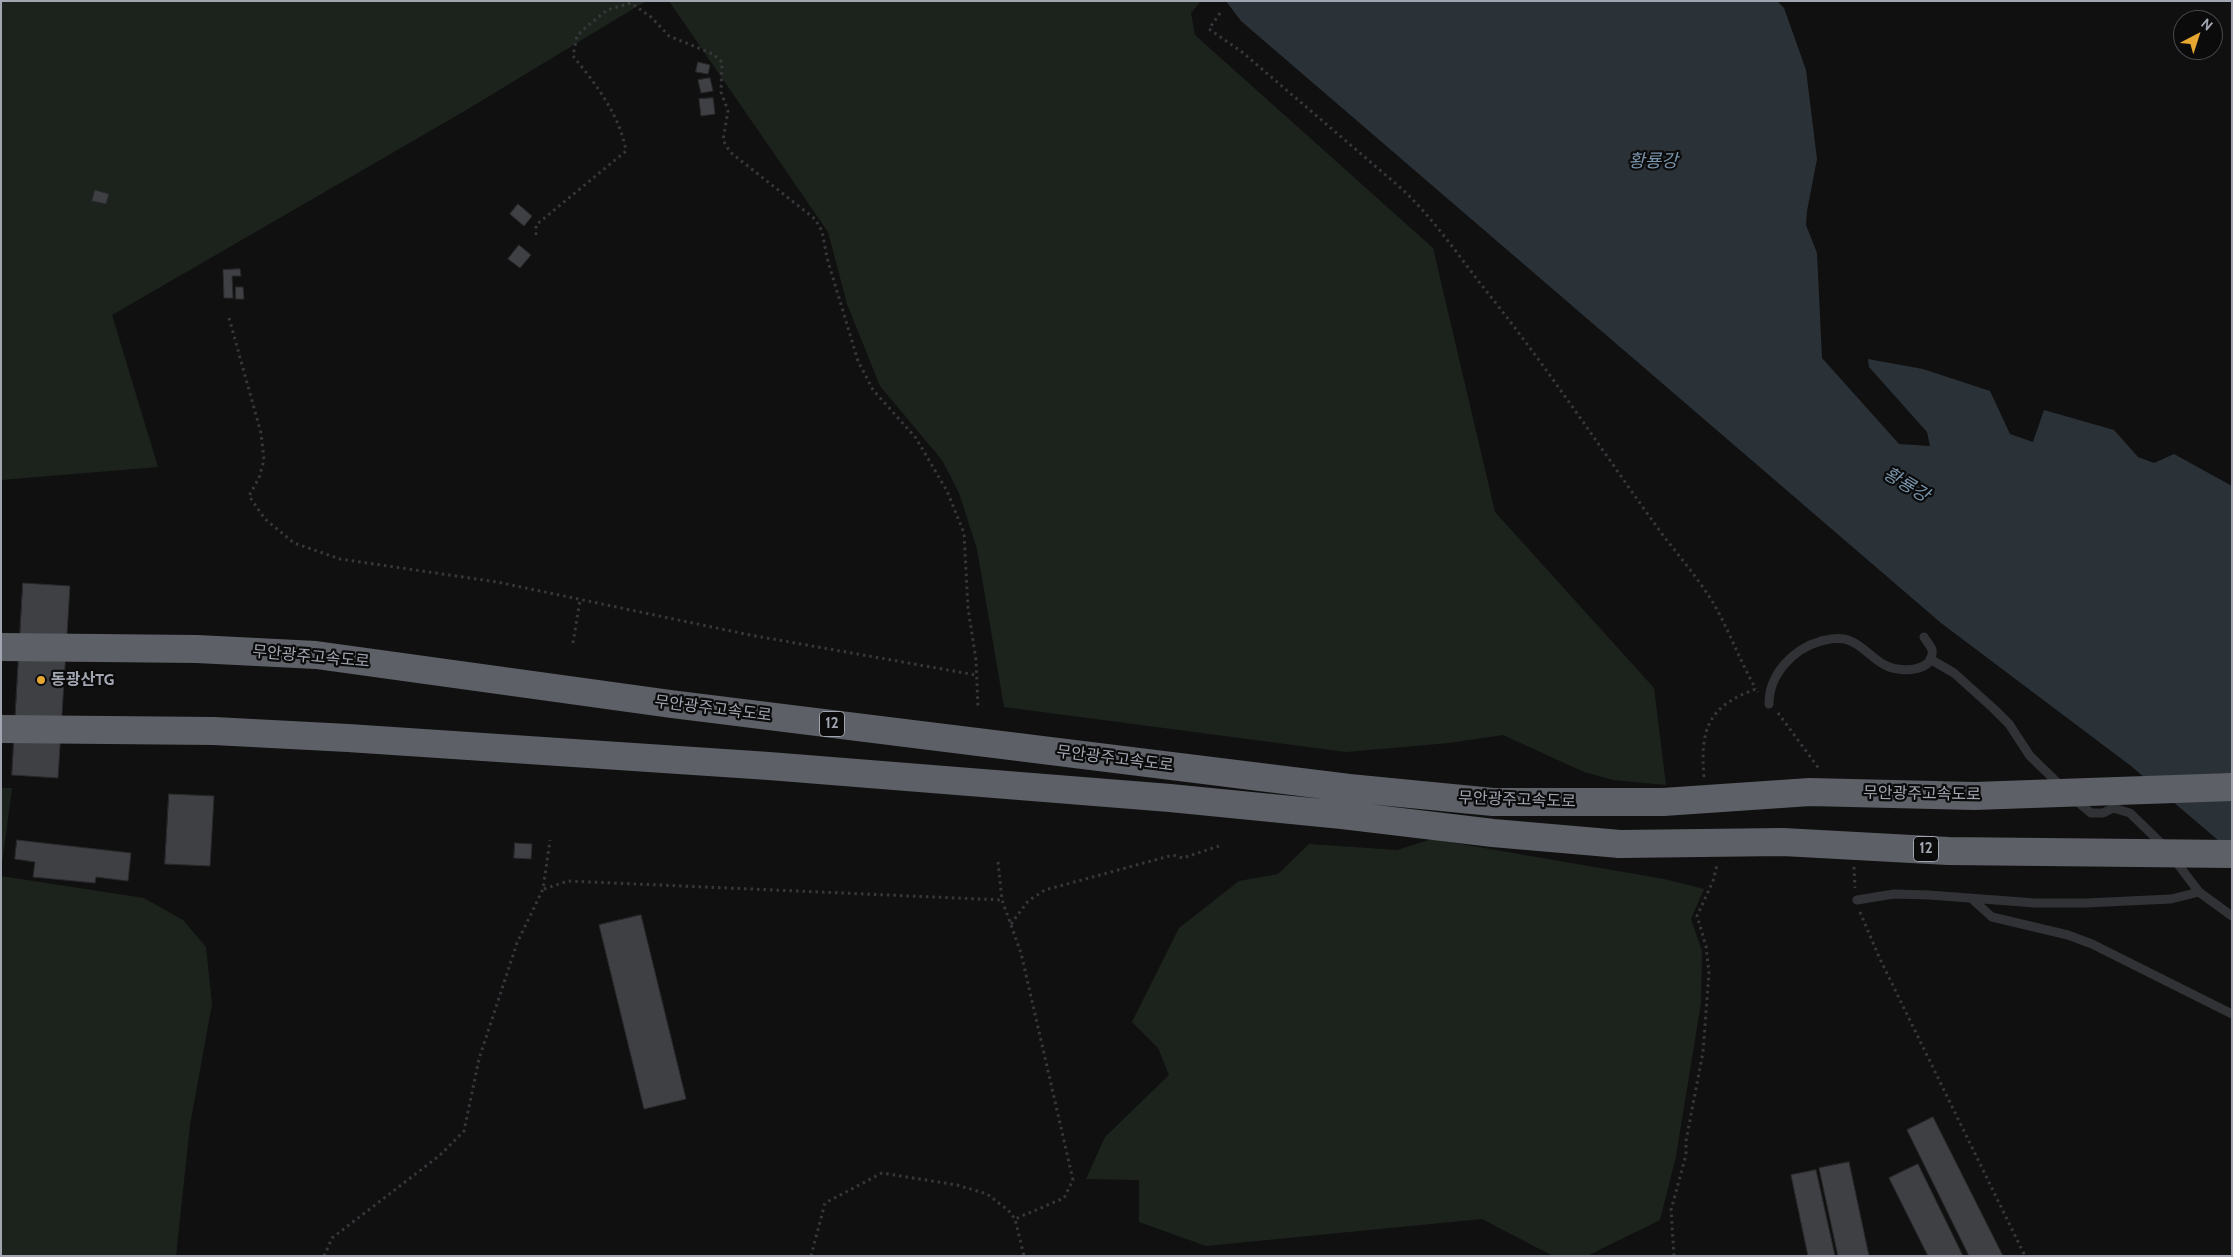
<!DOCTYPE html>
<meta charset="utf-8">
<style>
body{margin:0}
#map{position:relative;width:2233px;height:1257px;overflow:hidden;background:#101011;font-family:Cabin,sans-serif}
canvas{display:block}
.frame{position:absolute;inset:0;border:2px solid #a1a6b1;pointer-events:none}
.north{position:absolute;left:2173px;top:10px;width:50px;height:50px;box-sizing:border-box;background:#0b0b0c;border:1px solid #47494e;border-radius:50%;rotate:40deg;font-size:14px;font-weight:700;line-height:20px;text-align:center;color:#a1a6b1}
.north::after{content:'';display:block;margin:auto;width:18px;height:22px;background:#e6a732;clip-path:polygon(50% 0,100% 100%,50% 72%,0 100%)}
</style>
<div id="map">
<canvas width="2233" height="1257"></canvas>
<div class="frame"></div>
<div class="north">N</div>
</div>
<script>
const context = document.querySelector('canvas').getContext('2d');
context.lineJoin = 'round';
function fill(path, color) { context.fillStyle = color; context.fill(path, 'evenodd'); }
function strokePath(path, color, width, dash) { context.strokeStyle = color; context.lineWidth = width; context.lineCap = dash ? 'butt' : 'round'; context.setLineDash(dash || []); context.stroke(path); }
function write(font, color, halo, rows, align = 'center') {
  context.font = font + ' Cabin,"Noto Sans KR",sans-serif'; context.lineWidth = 4.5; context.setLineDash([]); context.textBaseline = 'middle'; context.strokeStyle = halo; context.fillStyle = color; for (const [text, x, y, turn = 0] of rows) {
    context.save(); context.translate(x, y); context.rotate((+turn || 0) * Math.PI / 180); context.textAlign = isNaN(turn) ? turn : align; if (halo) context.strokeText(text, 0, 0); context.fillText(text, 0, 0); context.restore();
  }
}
fill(new Path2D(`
 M1 1H646L463 112 112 315 158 467 1 480Z
 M669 1H1201L1191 13 1195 35 1433 248 1495 512 1654 688 1666 785 1613 780 1584 772 1503 735 1449 743 1346 752 1004 707 977 549 959 493 942 460 880 386 847 304 828 232Z
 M1 788H12L1 871Z
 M1432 839 1664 879 1704 889 1691 919 1702 951 1701 1003 1676 1156 1660 1220 1587 1256H1553L1482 1219 1206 1246 1139 1222V1180L1086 1179 1105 1137 1169 1075 1158 1048 1132 1022 1179 928 1239 881 1278 874 1309 844 1397 850Z
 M1 876 144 898 183 920 206 947 212 1004 190 1125 176 1256H1Z`), '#1c231d');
fill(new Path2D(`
 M1226 1H1777L1784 8 1806 70 1817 159 1807 211 1806 225 1817 253 1822 358 1899 444 1930 446 1927 432 1869 367 1868 359 1923 369 1990 391 2010 434 2033 442 2044 410 2114 430 2138 457 2154 463 2174 454 2232 486V852L2131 766 1941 623 1241 21Z`), '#2a3238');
const building = new Path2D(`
 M698 62 710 65 708 74 696 72Z
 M710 78 713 91 701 93 698 80Z
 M713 98 715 114 701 116 699 99Z
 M95 190 109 194 106 204 92 201Z
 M518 204 532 216 524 226 510 214Z
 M519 245 531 255 520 268 508 259Z
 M240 269 241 276H232L233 298H224L223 270Z
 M236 287H243L244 299H236Z
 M23 583 70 586 58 778 12 775Z
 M169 794 214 796 210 866 165 864Z
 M17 840 131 853 128 881 96 877 95 883 33 877 35 862 15 859Z
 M515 843 532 844 531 859 514 858Z
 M641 915 686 1099 644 1109 599 925Z
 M1933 1117 2003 1256H1969L1907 1130Z
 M1849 1162 1869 1256H1838L1819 1168Z
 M1918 1164 1963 1256H1928L1889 1178Z
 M1816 1170 1835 1256H1808L1791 1175Z`);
fill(building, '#3f4044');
strokePath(building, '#2a2a2d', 1);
strokePath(new Path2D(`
 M1220 13 1209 29 1242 52 1402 189C1436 221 1462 261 1491 297 1552 374 1605 455 1662 534 1679 556 1697 577 1712 601 1729 629 1739 660 1756 689
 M536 235V225L626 151C620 115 595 83 573 56L577 36 585 28 607 10 631 3 651 17 669 36 713 54 722 62 721 92 728 111 723 140 730 152 815 219 822 231 827 258 858 361 873 390 916 438 947 491 964 533 968 608 976 660 978 707
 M229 318 261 433 264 460 259 478 249 496 265 519 294 543 340 559 497 582 750 635 976 675
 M573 643 580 600
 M1778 713 1820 770
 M1704 777C1700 729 1708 706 1756 689L1758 692
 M998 862 1002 900 1021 953 1073 1180 1064 1198 1015 1219
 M1854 867 1855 888
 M544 889 568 881 1002 900
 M1860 912 1879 957 2025 1256
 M1011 924 1028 901 1045 890 1173 855 1183 858 1219 846
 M324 1256 332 1238 439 1156 464 1131 479 1059 517 943 543 889 550 840
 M811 1256 825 1203 882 1173 957 1185 987 1194 1008 1210 1015 1219 1024 1256
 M1674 1256 1671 1210 1686 1155V1141L1703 1052 1709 973 1706 946 1697 916 1713 881 1717 865`), '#37383c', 3, [2.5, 4]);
strokePath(new Path2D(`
 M1930 659 1954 673 1994 709 2009 724 2030 756 2062 787
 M1769 704C1769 674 1793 649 1821 641 1830 639 1839 637 1848 640 1864 645 1874 662 1889 667 1902 672 1935 672 1932 650 1931 646 1926 641 1924 637
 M2073 798 2091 813H2103L2113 808 2130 813 2165 847
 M2174 859 2199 892 2232 916
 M1972 899 1992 917 2068 935 2092 944 2232 1014
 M1857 900 1894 894 1929 895 2035 903H2086L2171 899 2199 892`), '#313235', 9);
strokePath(new Path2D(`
 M1 647 197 649 316 655 671 704 1349 788 1493 802H1663
 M1 729 214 731 348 738 769 766 1170 798 1342 815 1493 833 1620 844`), '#5d6066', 28);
strokePath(new Path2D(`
 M1663 802 1810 792 1974 796 2232 787
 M1620 844 1783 842 1948 851 2232 854`), '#5d6066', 28);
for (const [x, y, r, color] of [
 [41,680,5,"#e6a732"]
]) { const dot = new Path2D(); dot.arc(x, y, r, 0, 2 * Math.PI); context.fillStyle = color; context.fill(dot); strokePath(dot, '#0b0b0c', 2); }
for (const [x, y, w] of [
 [832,724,25],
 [1926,849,25]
]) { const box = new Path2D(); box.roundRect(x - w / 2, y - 12.5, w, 25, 4); context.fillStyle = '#0b0b0c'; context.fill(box); strokePath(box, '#a1a6b1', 1); }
write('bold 15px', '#a1a6b1', null, [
 ["12",832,724],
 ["12",1926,849]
]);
write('16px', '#a1a6b1', '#0b0b0c', [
 ["무안광주고속도로",311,657,5],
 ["무안광주고속도로",713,709,7],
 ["무안광주고속도로",1115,759,7],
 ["무안광주고속도로",1922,794,1],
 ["무안광주고속도로",1517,800,2]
]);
write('bold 16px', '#a1a6b1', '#0b0b0c', [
 ["동광산TG",51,680]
], 'left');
write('italic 18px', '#7994ab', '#0b0b0c', [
 ["황룡강",1653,162],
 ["황룡강",1906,485,31]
]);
</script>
